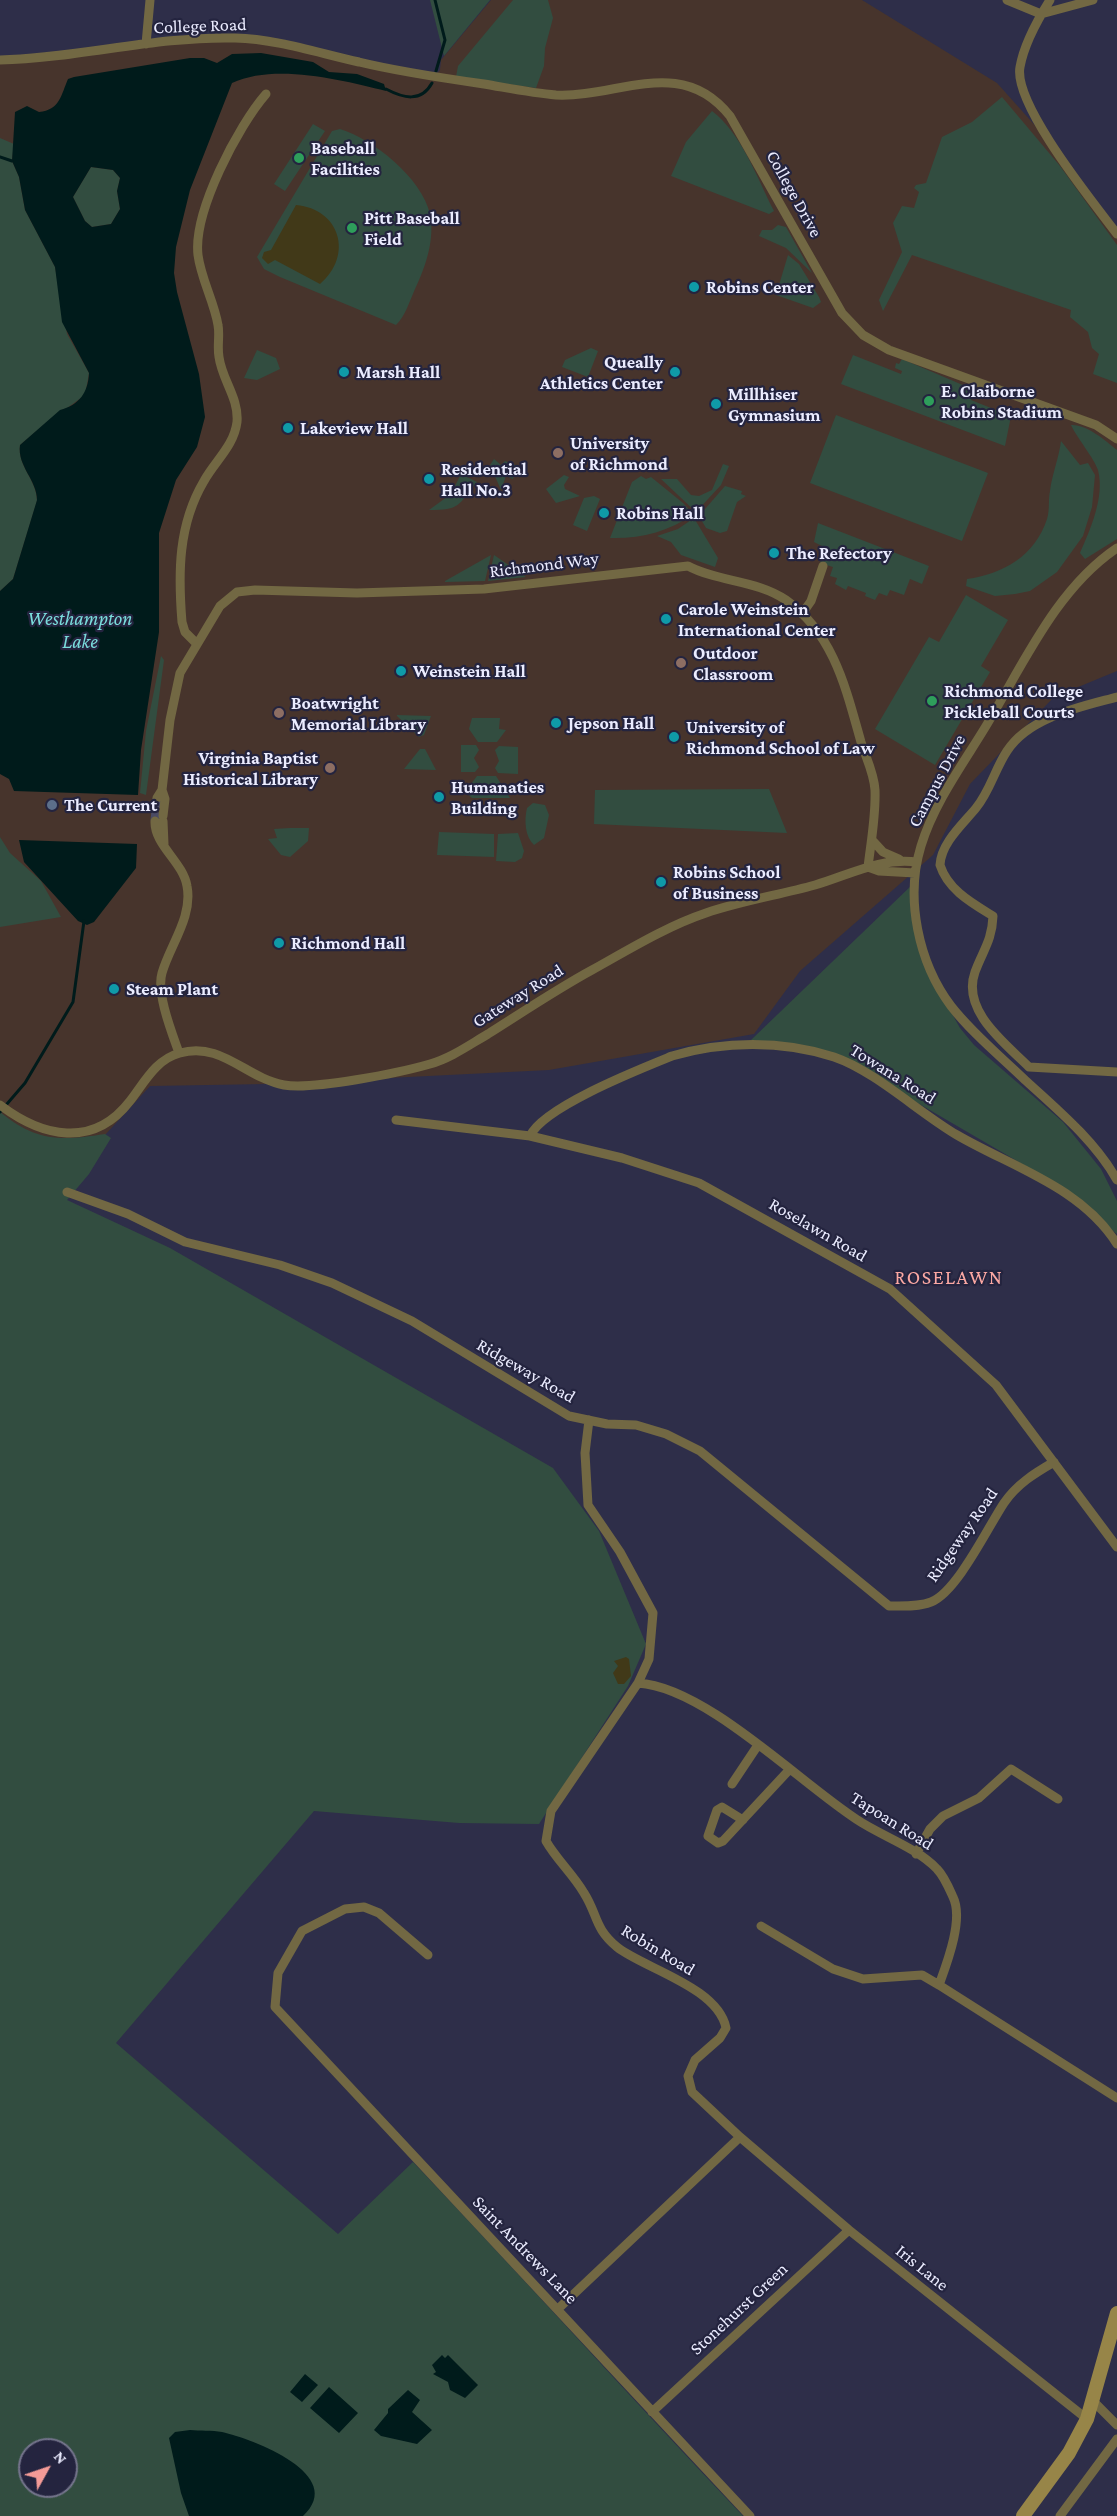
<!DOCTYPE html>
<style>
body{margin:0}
#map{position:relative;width:1117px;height:2516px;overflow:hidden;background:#2e2e49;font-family:"Crimson Pro",serif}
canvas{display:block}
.north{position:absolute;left:18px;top:2438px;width:60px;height:60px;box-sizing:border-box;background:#24243f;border:2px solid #74748c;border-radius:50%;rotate:50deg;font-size:16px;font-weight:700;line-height:24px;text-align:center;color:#ebecff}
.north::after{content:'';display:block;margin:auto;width:21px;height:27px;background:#f59b97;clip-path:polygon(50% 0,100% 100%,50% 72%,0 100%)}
</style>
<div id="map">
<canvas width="1117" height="2516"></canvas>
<div class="north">N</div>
</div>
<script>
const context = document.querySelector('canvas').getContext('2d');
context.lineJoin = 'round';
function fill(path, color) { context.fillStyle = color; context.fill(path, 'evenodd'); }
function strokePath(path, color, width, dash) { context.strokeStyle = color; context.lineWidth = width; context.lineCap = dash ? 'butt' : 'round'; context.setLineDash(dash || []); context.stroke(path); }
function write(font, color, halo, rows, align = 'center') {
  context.font = font + ' "Crimson Pro",serif'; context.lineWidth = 4.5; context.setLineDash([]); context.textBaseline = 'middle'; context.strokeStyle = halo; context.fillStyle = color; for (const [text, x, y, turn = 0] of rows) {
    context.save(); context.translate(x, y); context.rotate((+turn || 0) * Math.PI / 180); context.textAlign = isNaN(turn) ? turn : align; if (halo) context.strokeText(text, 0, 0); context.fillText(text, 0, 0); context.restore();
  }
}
fill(new Path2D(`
 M491 0H862L997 83 1048 140 1117 234V671L1054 697 970 784 933 855 800 971 754 1034 549 1070 267 1084 150 1086 105 1135 0 1227V60L236 38 434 77 440 70 441 60Z`), '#47342c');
fill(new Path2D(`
 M430 0H490L444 56Z
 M513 0H548L553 18 545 48 544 66 536 88 456 77 458 66Z
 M1002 97 1060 166 1117 245V383L1093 374 1099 354 1092 348 1088 332 1070 317 1071 310 912 255 883 311 879 300 902 252 893 223 902 206 914 208 919 192 914 188 916 185 926 183 942 137 972 122Z
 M712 111C742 134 757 178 774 211L769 214 671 176 686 142Z
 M313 124 325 131 285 191 274 184Z
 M340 129C373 139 422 178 430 214 435 239 426 266 415 289 410 300 405 317 396 325L280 277 264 269 257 257 332 131Z
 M0 138 14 144 12 161 19 177 25 210 55 267 67 334 89 373 85 395 67 408 60 411 20 445C17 466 37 480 37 501L13 579 0 591Z
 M91 167 113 170 120 178 117 191 120 209 111 224 92 227 85 221 73 197Z
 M778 225 786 227 812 273 786 248 759 236 762 230H772Z
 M788 255 799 264 819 297 821 302 813 308 776 295Z
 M591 348 598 351 588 377 562 367 565 360Z
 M257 350 276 358 280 369 257 380 244 378Z
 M853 355 901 374 902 371 895 368 896 363 899 364 902 359 965 386 964 389 973 393 971 400 1011 416 1005 446 841 384Z
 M836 415 988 473 962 541 810 483Z
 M1071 425C1086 424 1105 440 1117 450V539L1085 559 1080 553C1090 530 1105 497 1098 470 1094 458 1077 438 1071 425Z
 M1061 441 1080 465 1088 463 1095 475 1092 507 1083 536 1057 572 1030 591 1015 594 995 596 966 586 967 579C1003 574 1035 556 1047 519 1050 510 1048 500 1050 491 1052 474 1059 458 1061 441Z
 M494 459 501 465 505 461 518 466 513 479 506 476 501 490 490 465Z
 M723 464 729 466 721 485 696 512 661 479H677L691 495 699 496 712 490Z
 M461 474 477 482C457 506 461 510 429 510L451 494Z
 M564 475 569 477 564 485 565 489 580 496 556 503 546 489Z
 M641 476 646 479 651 477 683 503 693 514C669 532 639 539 610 538L632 482Z
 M725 486 742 491 741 494 746 496 737 502 727 531 720 533 706 528 699 516Z
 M594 496 600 499 587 531 573 525 584 498Z
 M694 518 718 558 715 567 681 555 671 542 657 536 678 529Z
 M818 523 929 566 922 584 910 579 904 595 890 590 887 596 879 593 875 600 865 596 866 593 848 586 846 590 835 584 837 578 830 576 833 567 820 563 826 548 814 542Z
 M491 555 485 581 445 582V581Z
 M494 555 526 577 488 581Z
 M966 595 1008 620 981 666 990 672 935 765 875 729 929 637 939 642Z
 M161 656 164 660 146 795 140 793 146 731Z
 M397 716V715L431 716 424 735 419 737Z
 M472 718H500L499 729 506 730 497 742H478L469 729Z
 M461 745H476L479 750 474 758 479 767 475 772H461Z
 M499 746 518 747V774L498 773 495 768 499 761 495 750Z
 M420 749H425L436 770 404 769Z
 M477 776H496L510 798H472L465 792Z
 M769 789 787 833 594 824 595 790Z
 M533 803 545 805 549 815 544 838 534 845C525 837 524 820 527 808Z
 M290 828H309L308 841 290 857 281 855 268 839 277 838 274 829Z
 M439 832 494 834V857L437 855Z
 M518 833 524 851 522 858 515 862 496 861 498 834Z
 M0 837 10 853 41 881 61 917 0 927Z
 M913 884 926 967 960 1028 974 1045 1063 1122 1101 1169 1117 1201V1234L1036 1172 832 1053 751 1040Z
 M0 1112C37 1142 60 1141 105 1134L111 1138 89 1174 67 1200 170 1248 553 1468 599 1531 646 1644 628 1686 539 1824 459 1823 314 1811 116 2043 338 2234 413 2162C524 2279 632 2399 743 2516H0ZM30 2450H66V2486H30Z`), '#324d40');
fill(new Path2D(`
 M296 205C340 209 354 255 320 284L275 260 268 264 262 258 264 252 271 250Z
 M626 1657 629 1659 631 1676 624 1684H618L613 1673 618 1666 614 1661Z`), '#413918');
fill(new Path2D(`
 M261 53 313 62 329 72 357 74 384 84 386 91C342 80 275 63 232 83L190 190 176 247 174 273 177 292 199 374 205 417 197 447 176 480 159 533V632L141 750 138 795 14 791 9 779 0 774V591L13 579 37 500C37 480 17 466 20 445L60 410C79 405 88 393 89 373L62 322 55 267 25 210 19 177 12 161 15 112 27 106 39 112C60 110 61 95 68 79L74 77 190 58H204L217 63 232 54ZM91 167 113 170 120 178 117 191 120 209 111 224 92 227 85 221 73 197Z
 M19 840 137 844 136 868 94 922 87 925 78 921 24 862Z
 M442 2355 445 2358 448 2355 478 2385 465 2398 450 2390 448 2382 433 2374 436 2372 432 2365Z
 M305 2374 318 2385 302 2402 290 2392Z
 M329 2387 358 2413 339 2433 310 2408Z
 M408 2390 420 2400 412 2412 432 2430 417 2444 381 2436 374 2430 388 2413V2409Z
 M190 2430C200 2431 212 2430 222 2432 253 2439 348 2475 303 2516H189L181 2493 169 2438 175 2432Z`), '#001b1b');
strokePath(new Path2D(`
 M435 0 445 40 436 71
 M386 89C403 98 421 103 432 83
 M0 157 12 161
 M0 1112 25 1083 73 1002 84 921`), '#001b1b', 3);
strokePath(new Path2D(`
 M155 821 157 798`), '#4a4a64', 9, [9, 4.5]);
strokePath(new Path2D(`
 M1007 0 1041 14
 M1050 0C1038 19 1024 44 1020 67 1013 104 1093 202 1117 234
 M1041 14 1093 0
 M146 44 150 0
 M0 60C79 58 156 36 235 38 277 39 318 53 359 62 400 72 442 78 484 84 508 88 532 93 556 95 618 98 681 54 730 116L842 313 863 335 889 350 1096 425 1117 439
 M1117 548C1056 589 1023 665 986 726 963 764 934 803 921 846 905 898 918 962 951 1006 972 1033 1000 1056 1025 1080 1058 1110 1095 1141 1117 1180
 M802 614 811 601 823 566
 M197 644 185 632 182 622C178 573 178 525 204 481 215 461 234 446 237 422 239 398 222 380 219 357 217 346 220 335 218 325 214 301 201 279 198 255 193 212 238 126 266 94
 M1117 697C1080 707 1029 717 1007 751 995 769 990 791 976 808 963 824 941 843 940 865 948 890 972 903 993 916 992 941 983 950 975 972 961 1011 1006 1044 1029 1067L1117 1072
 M162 790 165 799 163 816
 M157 798 162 790 170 720 180 673 220 606 237 592 255 590 357 593 484 589 688 566C718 582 757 580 786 600 834 634 846 689 861 742 866 758 874 773 875 790 876 816 871 841 868 867
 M155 821C154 845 183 862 187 886 193 917 170 945 162 973 156 993 172 1033 179 1053
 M163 821 164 844
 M872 840 883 852 899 859
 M868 867 879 871 915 873
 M0 1105C42 1137 93 1149 130 1101 144 1083 156 1059 180 1053 221 1041 246 1078 284 1085 313 1090 399 1073 430 1064 451 1058 469 1045 488 1034 523 1012 557 989 592 970 628 950 667 926 706 913 741 901 779 895 815 885 849 875 881 857 917 862
 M396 1120 530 1136 622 1158 699 1183 890 1289 996 1385 1117 1547
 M530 1136C543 1107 640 1069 672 1056 723 1041 782 1040 834 1057 875 1071 918 1112 957 1135 1012 1167 1081 1187 1117 1244
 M67 1192 128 1214 185 1242 280 1265 332 1283 412 1321 569 1416 607 1424 636 1425 666 1434 700 1451 889 1606C903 1606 918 1607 931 1602 957 1592 988 1527 1004 1503 1017 1484 1035 1473 1054 1462
 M589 1420 585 1453 588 1505 620 1552 653 1613 649 1659 638 1683 551 1811 546 1841C556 1859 573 1874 584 1893 598 1915 594 1928 617 1947 643 1968 718 1987 726 2028L720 2038 695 2060 688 2076 692 2092 740 2137 849 2230 1087 2419
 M638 1683C705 1687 799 1782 856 1819 881 1836 916 1847 937 1869 944 1876 949 1888 953 1897 964 1919 947 1963 939 1985L1117 2098
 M732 1784 758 1745
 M743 1820 722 1807 717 1810 708 1836 718 1843 723 1841 790 1769
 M916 1854 930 1829 943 1816 979 1798 1011 1769 1058 1799
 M761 1926 833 1969 863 1979 922 1975 939 1985
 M428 1955 379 1913 364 1907 345 1909 302 1931 278 1973 275 2007 750 2516
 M559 2308 740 2137
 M1094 2402 1117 2425
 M652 2412 849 2230
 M1060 2516 1117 2439`), '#726843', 9);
strokePath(new Path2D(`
 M1023 2516 1069 2453 1087 2419 1117 2313`), '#978548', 14);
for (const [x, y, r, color] of [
 [299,158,6,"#2e9e5b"],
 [352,228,6,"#2e9e5b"],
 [694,287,6,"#0f9aa8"],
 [344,372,6,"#0f9aa8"],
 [675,372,6,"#0f9aa8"],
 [929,401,6,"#2e9e5b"],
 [716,404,6,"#0f9aa8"],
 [288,428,6,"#0f9aa8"],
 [558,453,6,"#8d6e63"],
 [429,479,6,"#0f9aa8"],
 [604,513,6,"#0f9aa8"],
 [774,553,6,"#0f9aa8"],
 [666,619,6,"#0f9aa8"],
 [681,663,6,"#8d6e63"],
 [401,671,6,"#0f9aa8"],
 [932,701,6,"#2e9e5b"],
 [279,713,6,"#8d6e63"],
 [556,723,6,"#0f9aa8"],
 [674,737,6,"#0f9aa8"],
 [330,768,6,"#8d6e63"],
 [439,797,6,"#0f9aa8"],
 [52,805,6,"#5c6f8a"],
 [661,882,6,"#0f9aa8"],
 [279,943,6,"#0f9aa8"],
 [114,989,6,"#0f9aa8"]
]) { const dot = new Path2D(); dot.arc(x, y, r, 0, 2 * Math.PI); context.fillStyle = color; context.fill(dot); strokePath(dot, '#24243f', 2); }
write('18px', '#ebecff', '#24243f', [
 ["College Road",200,26,-2],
 ["College Drive",794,194,61],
 ["Richmond Way",544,565,-7],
 ["Campus Drive",937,781,-62],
 ["Gateway Road",518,996,-32],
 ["Towana Road",893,1074,32],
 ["Roselawn Road",818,1230,30],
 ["Ridgeway Road",526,1371,30],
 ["Ridgeway Road",962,1535,-55],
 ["Tapoan Road",892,1821,32],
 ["Robin Road",658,1950,31],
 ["Saint Andrews Lane",525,2250,46],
 ["Iris Lane",922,2268,39],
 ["Stonehurst Green",739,2309,-43]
]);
write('bold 18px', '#ebecff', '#24243f', [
 ["Baseball",311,148],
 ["Facilities",311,169],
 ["Pitt Baseball",364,218],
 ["Field",364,239],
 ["Robins Center",706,287],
 ["Queally",663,362,"right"],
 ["Athletics Center",663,383,"right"],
 ["Marsh Hall",356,372],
 ["E. Claiborne",941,391],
 ["Robins Stadium",941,412],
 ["Millhiser",728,394],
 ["Gymnasium",728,415],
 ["Lakeview Hall",300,428],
 ["University",570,443],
 ["of Richmond",570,464],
 ["Residential",441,469],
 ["Hall No.3",441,490],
 ["Robins Hall",616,513],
 ["The Refectory",786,553],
 ["Carole Weinstein",678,609],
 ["International Center",678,630],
 ["Outdoor",693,653],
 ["Classroom",693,674],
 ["Weinstein Hall",413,671],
 ["Richmond College",944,691],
 ["Pickleball Courts",944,712],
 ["Boatwright",291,703],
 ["Memorial Library",291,724],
 ["Jepson Hall",568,723],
 ["University of",686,727],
 ["Richmond School of Law",686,748],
 ["Virginia Baptist",318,758,"right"],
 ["Historical Library",318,779,"right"],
 ["Humanaties",451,787],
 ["Building",451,808],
 ["The Current",64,805],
 ["Robins School",673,872],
 ["of Business",673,893],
 ["Richmond Hall",291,943],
 ["Steam Plant",126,989]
], 'left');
write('italic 20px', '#7adcdc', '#24243f', [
 ["Westhampton",80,619],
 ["Lake",80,642]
]);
context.letterSpacing = '1.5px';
write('20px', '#fba8a3', '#24243f', [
 ["ROSELAWN",949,1278]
]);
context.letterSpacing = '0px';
</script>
